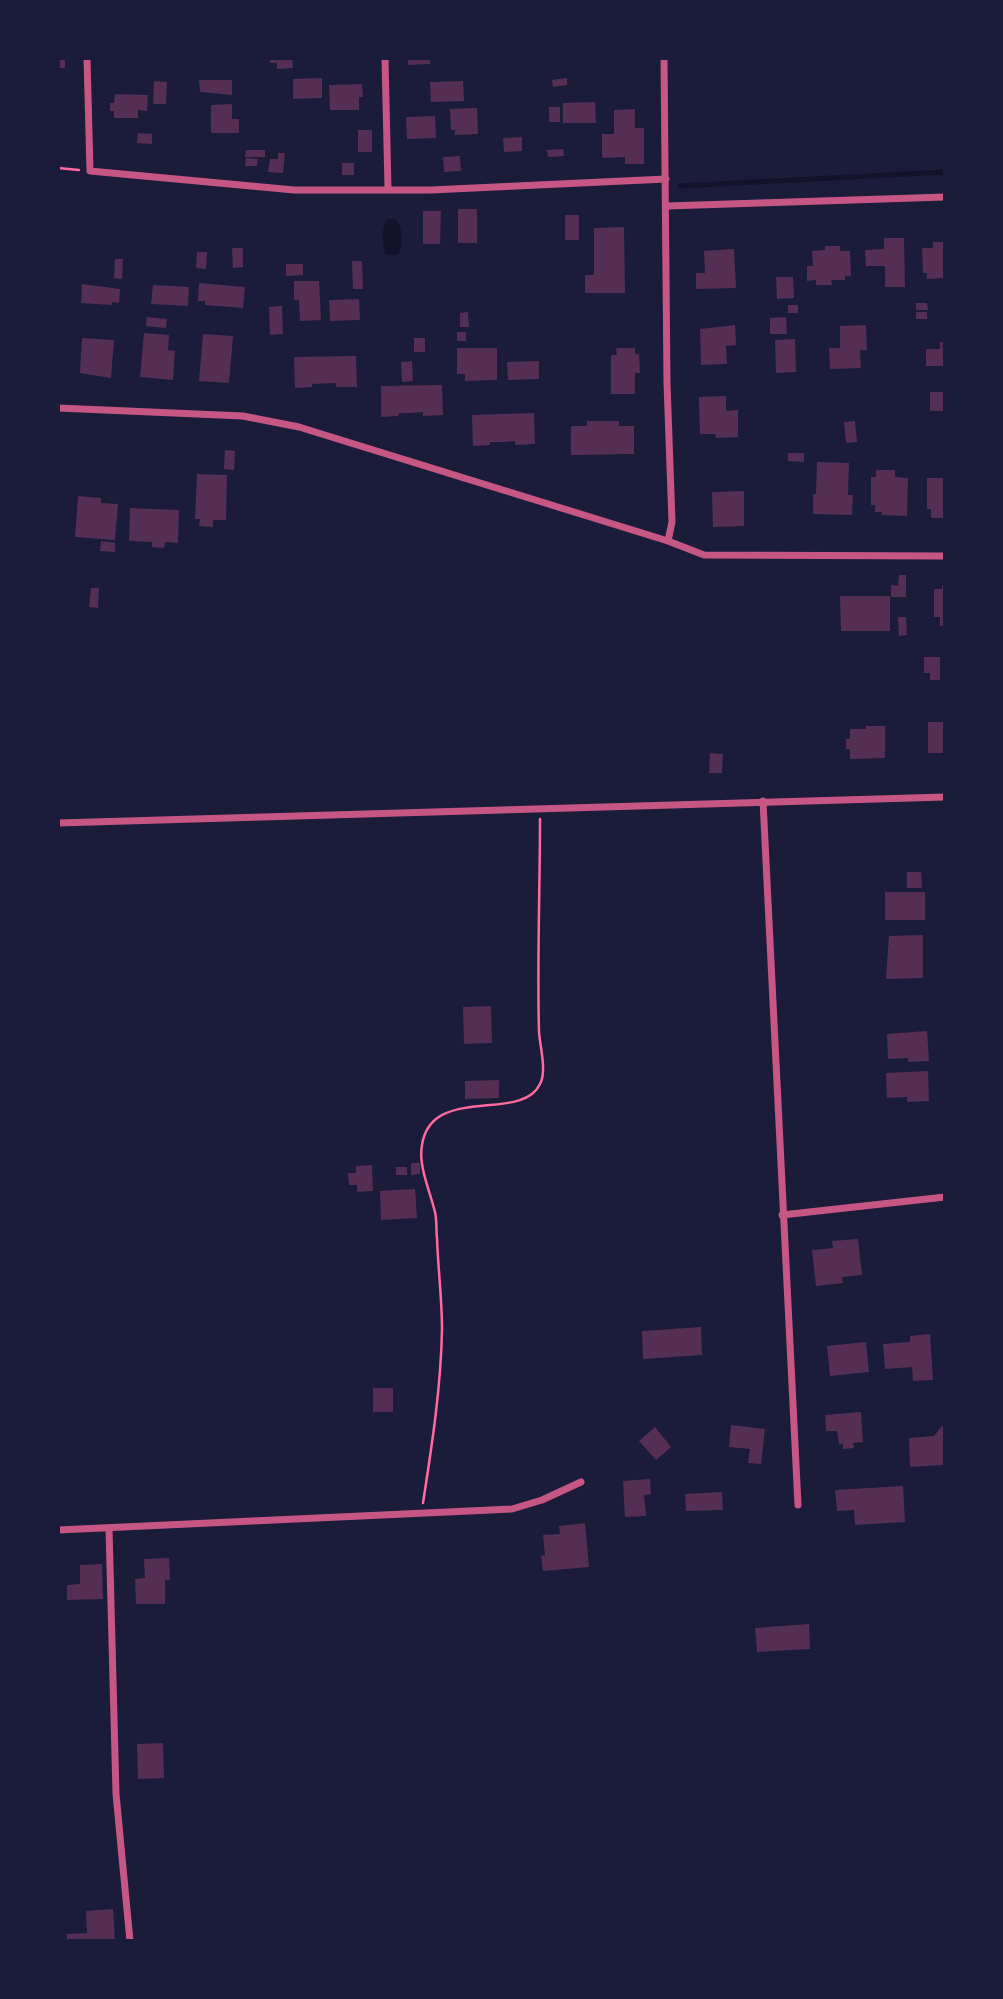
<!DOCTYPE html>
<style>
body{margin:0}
#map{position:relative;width:1003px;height:1999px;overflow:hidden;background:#1b1b3a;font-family:Raleway,sans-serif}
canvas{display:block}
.frame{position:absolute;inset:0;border:60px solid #1b1b3a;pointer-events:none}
</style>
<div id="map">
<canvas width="1003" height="1999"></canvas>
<div class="frame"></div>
</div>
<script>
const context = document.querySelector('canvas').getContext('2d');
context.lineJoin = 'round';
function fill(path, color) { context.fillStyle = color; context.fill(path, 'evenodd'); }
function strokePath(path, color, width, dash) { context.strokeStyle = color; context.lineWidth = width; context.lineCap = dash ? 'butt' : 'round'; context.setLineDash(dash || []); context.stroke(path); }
fill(new Path2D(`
 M387 219H395C403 228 405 247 397 255H387C381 246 381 228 387 219Z`), '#12122b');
strokePath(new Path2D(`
 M680 186 945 172`), '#12122b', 5);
fill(new Path2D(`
 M58 58H65V68H58Z
 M270 58H292L293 68 277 69V63H270Z
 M408 58H430V64L408 65Z
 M322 78V98L293 99V79Z
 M567 78V85L553 87 552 80Z
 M199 80H232V95L200 92Z
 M154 81 167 82 166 104H153Z
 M463 81 464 101 431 102 430 82Z
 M362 84 363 97H359V110H330L329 85Z
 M115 94 148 95 147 111 138 110V118H114V111H110V103H114Z
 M595 102 596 123H563V103Z
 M232 104V119H239V133H211V105Z
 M549 107H560V122H549Z
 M477 108 478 134 455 135V130H451L450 109Z
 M635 109V128H644V164H625V157L602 158V134H614V110Z
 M435 116 436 138 407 139 406 117Z
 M358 130H372V152H358Z
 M138 133 152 134V144L137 143Z
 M522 137V151L504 152 503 138Z
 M563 149 564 156 548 157 547 150Z
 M246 150H265V157H245Z
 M278 153H285L283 173 268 172 270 159H278Z
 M460 156 461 171 444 172 443 157Z
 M246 158 258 159 257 166H245Z
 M342 163H354V175H342Z
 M458 209H477V243H458Z
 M423 211H441L440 244H423Z
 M565 215H579V240H565Z
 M624 227 625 293H585V275H594V228Z
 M884 238H904L905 287H885V266H866L865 250 884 249Z
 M933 242H945V278L927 279V273H923L922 248H933Z
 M825 246H840V251H850L851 276H845V280H831L832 285H816V280L807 281V266H813L812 251 825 250Z
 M232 248H243V267L233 268Z
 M734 249 736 288 696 289V273H705L704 251Z
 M197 252H207L206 269 196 268Z
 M115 259H123L122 279 114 278Z
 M352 261H362L363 289H353Z
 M286 264H303V275L286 276Z
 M776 277H793L794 298 777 299Z
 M294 281H319L321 320 300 321 299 300H294Z
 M199 283 245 287 243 308 205 305V301H198Z
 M82 284 120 289 119 303 112 302V305L81 303Z
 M153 285 189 287 188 306 151 304Z
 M359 299 360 320 330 321 329 300Z
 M916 303H927L928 310H916Z
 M788 305H798V313H788Z
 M282 306 283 334 270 335 269 307Z
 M468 312 469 327H460V313Z
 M916 312H927V319H916Z
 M147 317 167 319 166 328 146 326Z
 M786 317 787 334H770V318Z
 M735 325 736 345 726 346 727 364 701 365 700 329Z
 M866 325 867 350H860L861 368 830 369 829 348H840V326Z
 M457 332H466V341H457Z
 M144 333 169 335 168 350 175 351 173 380 140 377Z
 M203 334 233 336 229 383 199 381Z
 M82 338 114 340 111 378 80 373Z
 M414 338H425V352H414Z
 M795 339 796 372 776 373 775 340Z
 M940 342H945V366H926V349H940Z
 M457 348H497V380L465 381V374H457Z
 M616 348H635V354H639L640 373H635V394H611V355H617Z
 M356 356 357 387H336V383L312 384V387L295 388 294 357Z
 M412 361 413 381 402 382 401 362Z
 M539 361V379L508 380 507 362Z
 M442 385 443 415 423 416V412L411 413H399L398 416 381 417V386Z
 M930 392H945V411H930Z
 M726 396V411L738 410V437L716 438 715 434H700L699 397Z
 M534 413 535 444 515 445V441L502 442H490V445L473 446 472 415Z
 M587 421H619V426H634V454L571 455V426H587Z
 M855 421 857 442 846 443 844 422Z
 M225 450 235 451 234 470 224 469Z
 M788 453H804V462L788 461Z
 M817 462 849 463 848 495H853L852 515 813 514V494H816Z
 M876 470H895V477L908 478 907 516 882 515V512H875V505H871V477H876Z
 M197 474 227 475 226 520H213V527L199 526 200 519H195Z
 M927 478H945V518H931V509H927Z
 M744 491V526L713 527 712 492Z
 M78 496 101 498V503L118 504 115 540 75 537Z
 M130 508 179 510 178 543 165 542 164 548 152 547V542L129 541Z
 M101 541 115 543V552L100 551Z
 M899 575H906V597H891V585L898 586Z
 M942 585H945V626H940V617H934V589H942Z
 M91 588H99L98 608 89 607Z
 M840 596H890V631H841Z
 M898 617H906L907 635 899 636Z
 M924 657H940V680H930V673H924Z
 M928 722H945V753H928Z
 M866 726H885V758L850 759V749H846V739H850V729H866Z
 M710 753 723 754 722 773H709Z
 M907 872H921L922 888H907Z
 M885 892H925V920H885Z
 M923 935V978L886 979 889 936Z
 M491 1006 492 1043 464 1044 463 1007Z
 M927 1031 929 1061 908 1062V1058L888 1059 887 1034Z
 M928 1071 929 1101 907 1102V1097L887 1098 886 1073Z
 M499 1080V1098L465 1099V1081Z
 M411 1163H420V1174L411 1175Z
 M372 1165 373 1191 357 1192V1185H349L348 1173H356V1166Z
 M396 1167H407V1175H396Z
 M415 1189 417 1218 381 1220 380 1191Z
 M858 1239 862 1275 842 1277 843 1283 816 1286 812 1250 833 1248 832 1241Z
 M701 1327 702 1355 643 1359 642 1331Z
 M930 1334 933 1380 913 1381 912 1367 885 1369 883 1344 910 1342V1336Z
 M866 1342 869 1372 830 1376 827 1346Z
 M373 1388H393V1412H373Z
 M861 1412 863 1442 853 1443 854 1448 843 1449V1444H839L837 1431H826L825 1415Z
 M945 1422V1465L910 1467 909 1438 934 1436Z
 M731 1425 765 1429 761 1464 748 1463 750 1449 729 1447Z
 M655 1427 671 1447 656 1460 639 1441Z
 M650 1479 651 1494 644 1495 646 1516 625 1517 623 1481Z
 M903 1486 905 1522 855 1525 854 1510 837 1511 835 1490Z
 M722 1492 723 1510 686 1511 685 1494Z
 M585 1523 589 1567 543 1571 541 1556 545 1555 543 1535 560 1534 559 1526Z
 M169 1558 170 1580H165V1604H136L135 1579 145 1578 144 1559Z
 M102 1564 103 1599 67 1600V1585L80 1584V1565Z
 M809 1624 810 1649 757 1652 755 1628Z
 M163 1743 164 1778 138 1779 137 1744Z
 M113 1909 115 1941H67V1934L87 1933 86 1911Z`), '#542f53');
strokePath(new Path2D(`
 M58 168 79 170
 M423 1503C432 1445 441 1387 442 1329 442 1299 438 1268 437 1238 436 1230 437 1221 435 1212 430 1191 418 1166 422 1145 431 1084 522 1123 540 1084 547 1071 540 1047 539 1032 537 961 540 890 540 819`), '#ff6b9d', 2.5);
strokePath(new Path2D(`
 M87 58 90 171 294 190H431L666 179
 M385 58 388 189
 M664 58 667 383 672 522 668 541
 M667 206 945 197
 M58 408 243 416 299 427 668 541 704 555 945 556
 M763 801 798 1505
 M58 823 945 797
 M782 1215 945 1197
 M109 1528 116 1794 130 1941
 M58 1530 512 1509 542 1500 581 1482`), '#c65784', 7);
</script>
